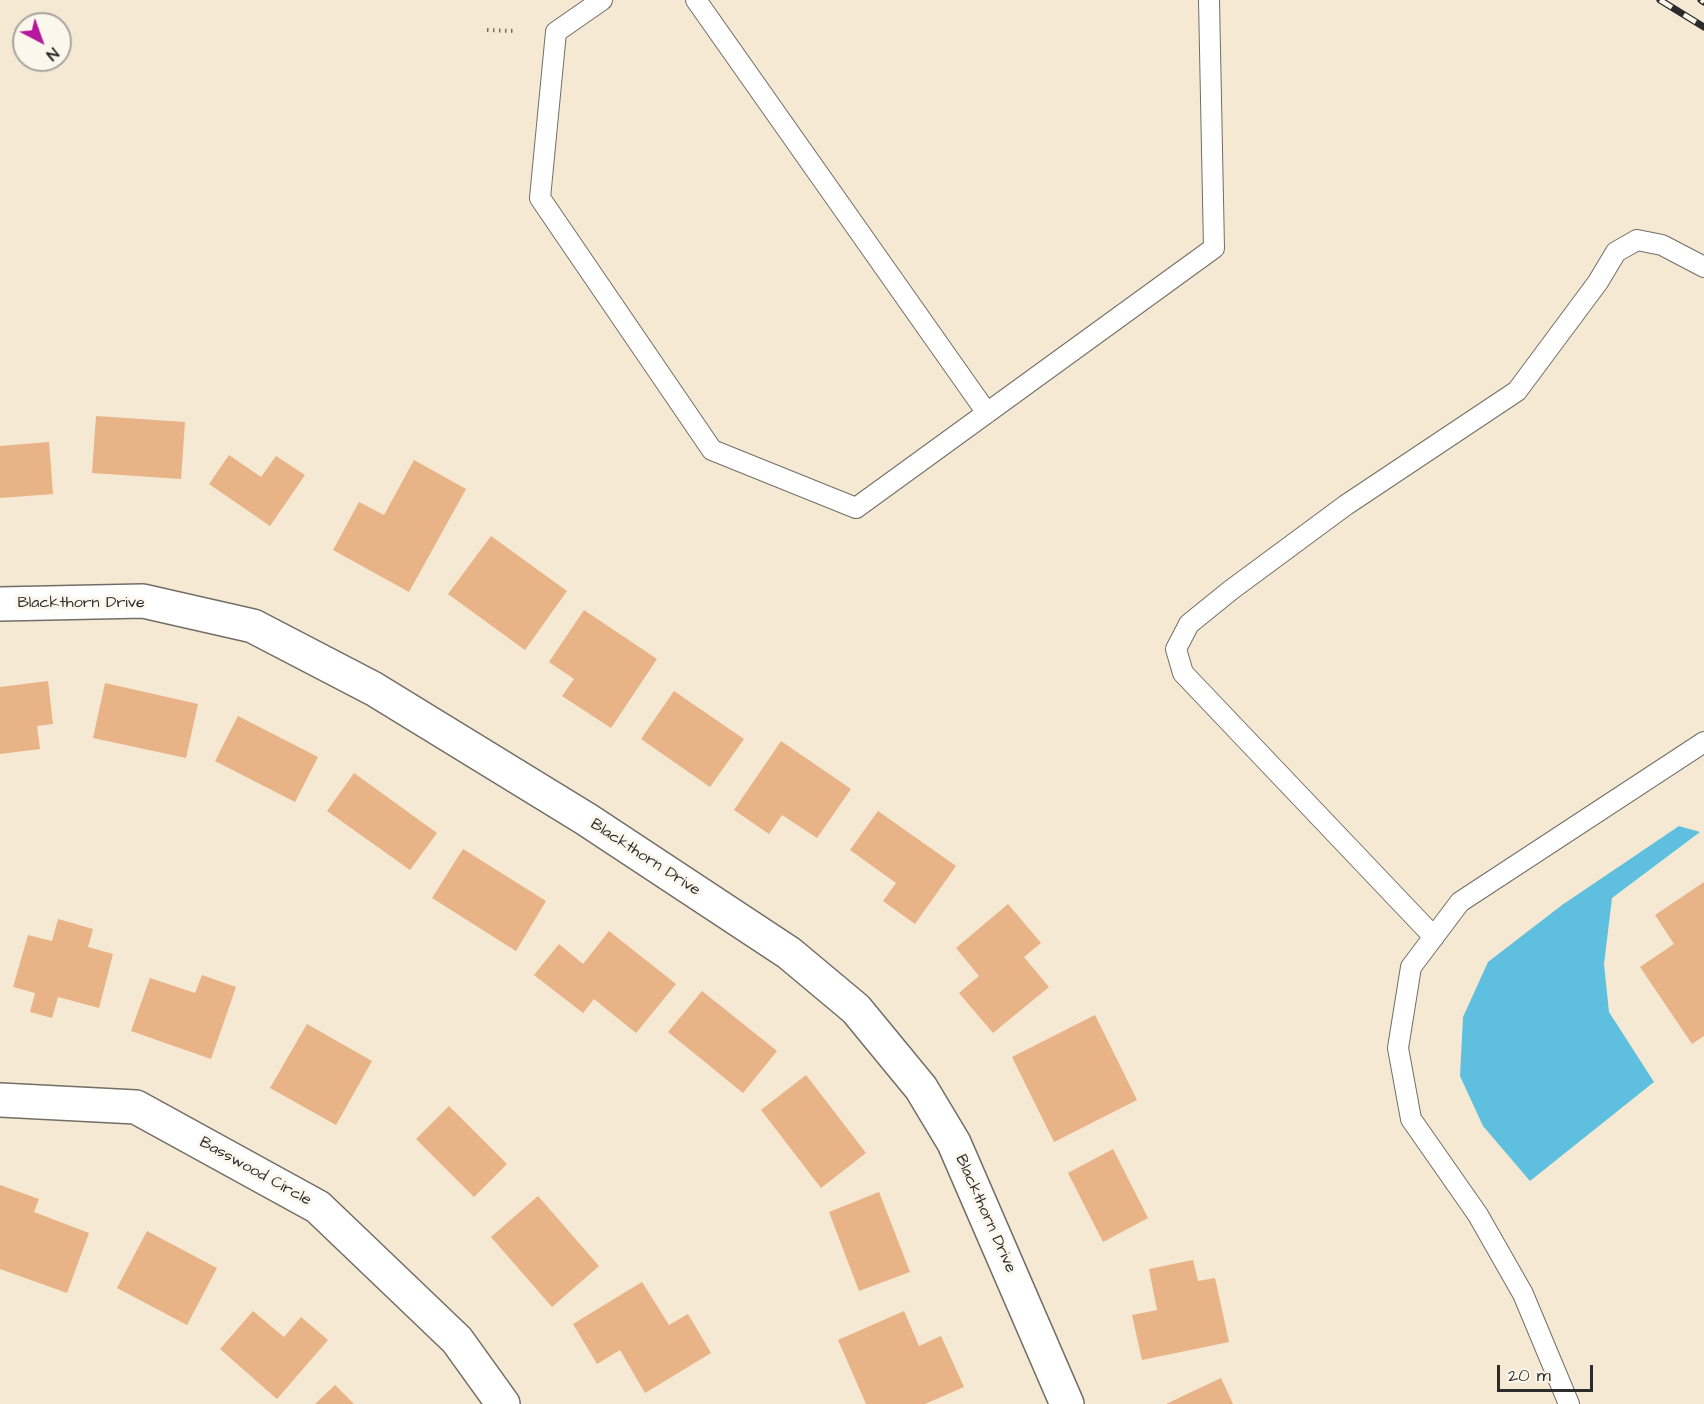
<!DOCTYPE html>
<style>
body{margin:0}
#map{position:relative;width:1704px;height:1404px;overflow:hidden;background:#f5e9d3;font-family:"Architects Daughter",sans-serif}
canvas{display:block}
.north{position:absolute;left:12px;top:12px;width:60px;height:60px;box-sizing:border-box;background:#fbf7ec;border:2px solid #a8a59f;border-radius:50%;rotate:139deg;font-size:16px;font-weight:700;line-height:24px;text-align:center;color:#2b2b2b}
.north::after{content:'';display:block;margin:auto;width:21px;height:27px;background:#b5179e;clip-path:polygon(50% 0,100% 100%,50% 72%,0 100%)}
.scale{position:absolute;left:1497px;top:1365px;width:96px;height:27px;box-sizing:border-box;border:3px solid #2b2b2b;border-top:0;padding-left:8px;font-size:18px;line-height:21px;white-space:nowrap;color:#2b2b2b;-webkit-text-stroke:4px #fbf7ec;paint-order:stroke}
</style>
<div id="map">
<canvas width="1704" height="1404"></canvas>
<div class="north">N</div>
<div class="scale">20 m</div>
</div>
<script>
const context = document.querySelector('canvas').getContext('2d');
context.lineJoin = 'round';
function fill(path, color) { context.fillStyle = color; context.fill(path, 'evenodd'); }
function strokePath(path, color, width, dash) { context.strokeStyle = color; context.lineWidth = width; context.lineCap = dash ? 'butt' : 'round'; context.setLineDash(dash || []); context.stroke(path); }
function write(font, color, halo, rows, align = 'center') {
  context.font = font + ' "Architects Daughter",sans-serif'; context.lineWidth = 6; context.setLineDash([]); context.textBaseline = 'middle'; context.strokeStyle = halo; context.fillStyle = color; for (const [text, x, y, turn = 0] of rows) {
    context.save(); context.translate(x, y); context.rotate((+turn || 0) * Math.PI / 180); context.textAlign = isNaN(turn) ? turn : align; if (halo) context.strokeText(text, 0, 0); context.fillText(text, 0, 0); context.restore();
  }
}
fill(new Path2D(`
 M1679 826 1700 832 1612 898 1604 964 1609 1012 1654 1082 1530 1181 1483 1126 1460 1076 1463 1017 1488 962 1562 905Z`), '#5fbfde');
fill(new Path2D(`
 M96 416 185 422 181 479 92 473Z
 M49 442 53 494 0 498V446Z
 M229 455 261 477 276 456 305 475 270 526 209 484Z
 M414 460 466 489 409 592 333 550 359 502 384 515Z
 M491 536 567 591 525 650 448 594Z
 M584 610 657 659 611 728 562 696 574 679 549 662Z
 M48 681 53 724 37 726 40 749 0 754V687Z
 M105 683 198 704 186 758 93 738Z
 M674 691 744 739 710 787 641 739Z
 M238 716 318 757 295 802 215 761Z
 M781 741 851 789 817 838 782 815 769 834 734 810Z
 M354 773 437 833 410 870 327 811Z
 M878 811 956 866 915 924 883 901 896 883 850 850Z
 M463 849 546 901 516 951 432 898Z
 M1704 882V1036L1692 1044 1640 967 1674 944 1655 915Z
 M1008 904 1041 943 1024 957 1049 987 993 1033 959 993 979 976 956 948Z
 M58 919 93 929 88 947 113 954 99 1008 58 997 52 1018 30 1012 35 993 13 987 28 935 52 941Z
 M609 931 676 984 636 1033 594 999 583 1013 534 975 559 944 583 964Z
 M202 975 236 987 211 1059 131 1031 150 978 195 993Z
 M702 991 777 1051 743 1093 668 1032Z
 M1095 1015 1137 1100 1054 1142 1012 1057Z
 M307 1024 372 1061 336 1125 270 1088Z
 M806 1075 866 1153 821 1188 761 1110Z
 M449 1106 507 1164 474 1197 416 1139Z
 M1113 1149 1148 1218 1103 1242 1068 1173Z
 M0 1185 39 1199 34 1212 89 1233 67 1293 0 1269Z
 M879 1192 910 1272 859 1291 829 1212Z
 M538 1196 599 1266 552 1307 491 1237Z
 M147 1231 217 1268 187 1325 117 1288Z
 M1193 1260 1198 1281 1215 1278 1229 1342 1142 1360 1132 1315 1157 1310 1149 1269Z
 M642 1282 669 1325 688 1314 711 1353 645 1393 620 1350 597 1364 573 1324Z
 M253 1311 284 1337 301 1317 328 1340 277 1399 220 1349Z
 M904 1311 919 1346 941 1336 964 1387 925 1404H866L838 1340Z
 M1221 1378 1233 1404H1166Z
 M335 1385 354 1404H315Z`), '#e8b386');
const lane = new Path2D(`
 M602 0 556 32 540 198 712 450 856 508 1214 248 1209 0
 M696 0 987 413
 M1434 937 1183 673 1176 649 1189 624 1231 590 1346 505 1517 391 1598 282 1616 252 1637 240 1662 245 1704 267
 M1569 1404 1523 1294 1478 1215 1411 1119 1398 1048 1411 967 1460 902 1704 742`);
const street = new Path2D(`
 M0 604 143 601 253 626 374 689 586 819 789 953 856 1009 921 1088 954 1143 1067 1404
 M0 1100 136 1107 318 1207 457 1340 503 1404`);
strokePath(lane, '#726e66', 22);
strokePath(street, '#726e66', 36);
strokePath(new Path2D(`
 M487 30 515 31`), '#726e66', 4, [1.5, 4.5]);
strokePath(lane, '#fff', 20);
strokePath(street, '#fff', 33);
const rail = new Path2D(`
 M1660 0 1704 27
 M1701 0 1704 2`);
strokePath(rail, '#2b2b2b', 7);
strokePath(rail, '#fbf7ec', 4.5, [14]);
write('16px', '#2b2b2b', '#fbf7ec', [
 ["Blackthorn Drive",81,604],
 ["Blackthorn Drive",645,858,33],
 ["Basswood Circle",255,1172,29],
 ["Blackthorn Drive",985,1214,66]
]);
</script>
